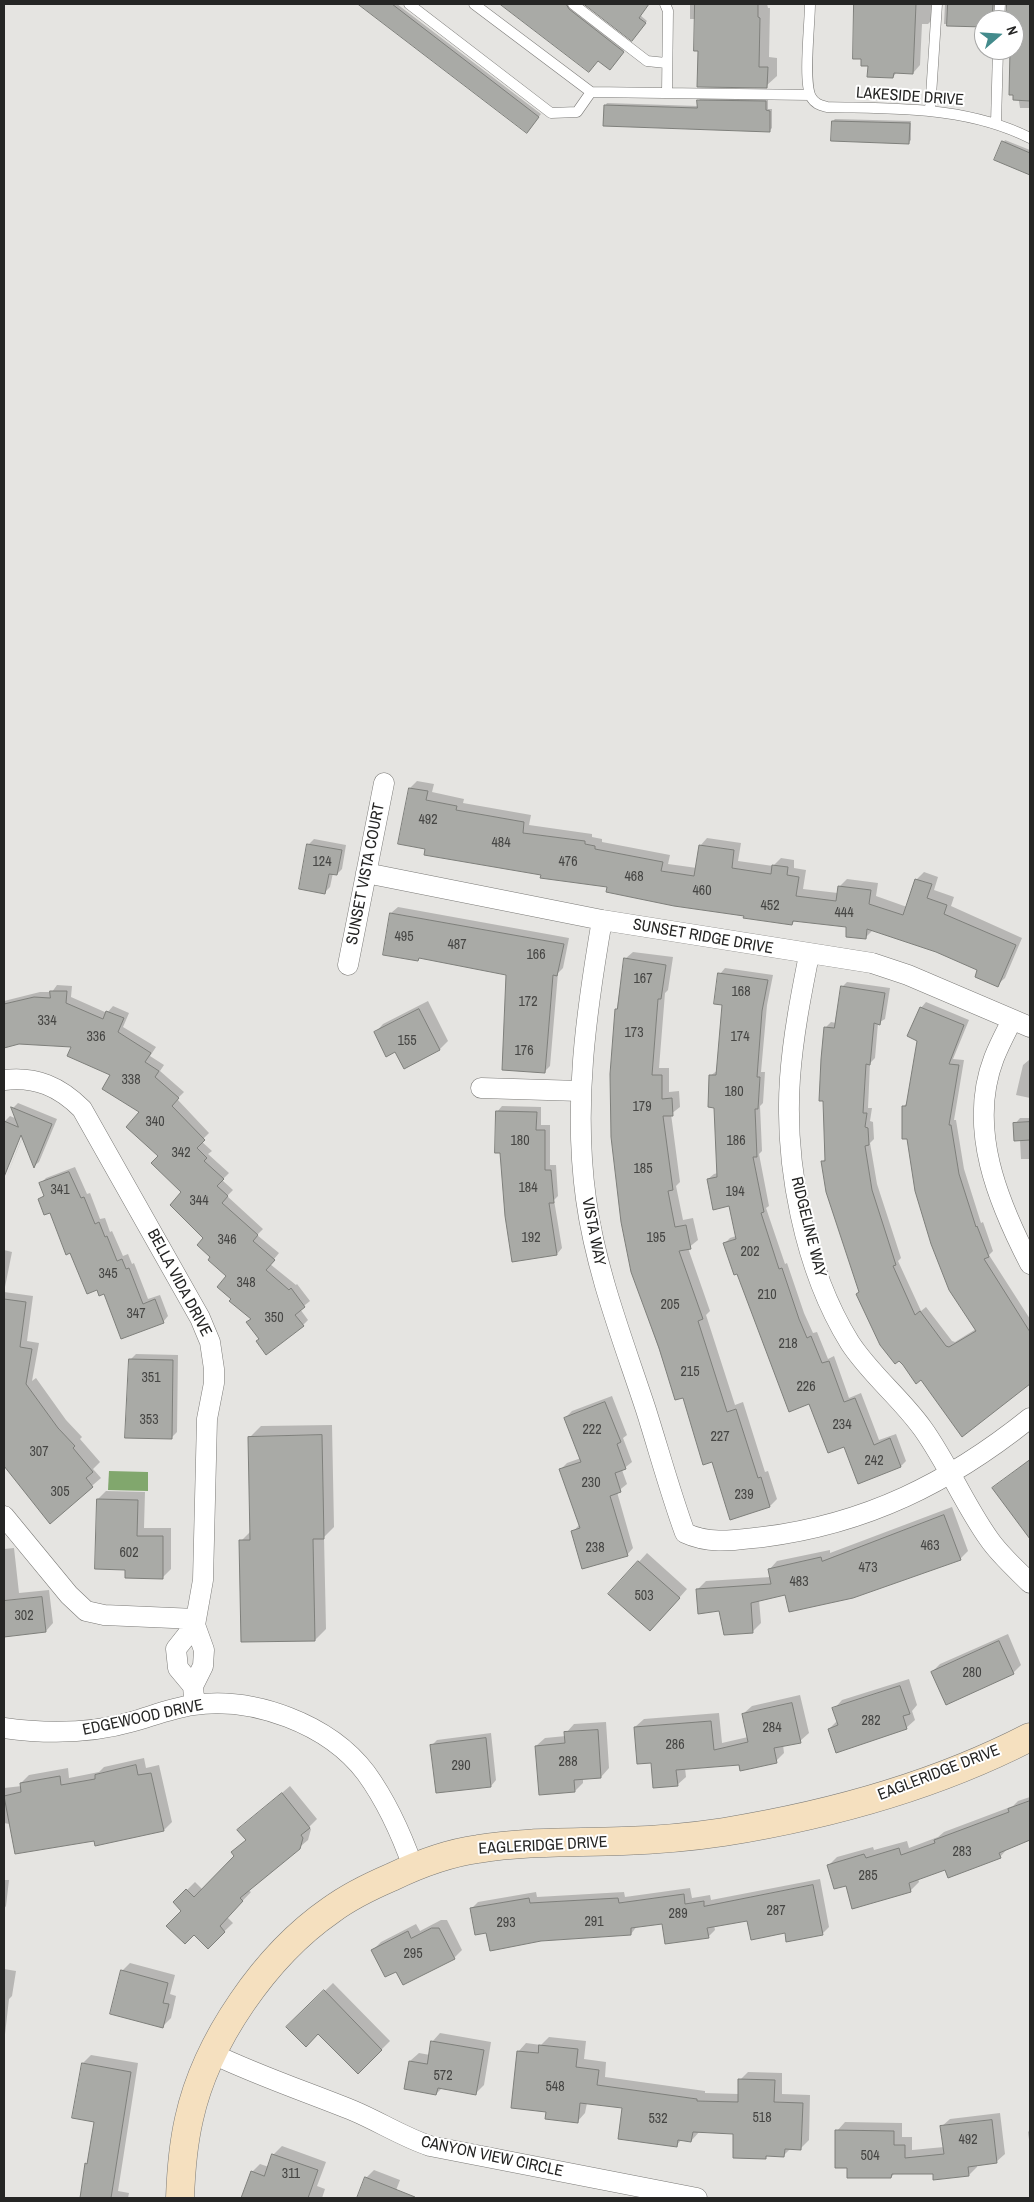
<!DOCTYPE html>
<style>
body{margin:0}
#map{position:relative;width:1034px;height:2202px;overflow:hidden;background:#e5e4e1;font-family:"Archivo Narrow",sans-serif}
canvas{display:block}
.frame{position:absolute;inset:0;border:5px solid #252524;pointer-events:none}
.north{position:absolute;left:974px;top:10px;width:50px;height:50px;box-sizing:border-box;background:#fff;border:1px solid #a8a8a7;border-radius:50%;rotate:71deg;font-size:14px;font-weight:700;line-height:20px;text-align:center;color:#252524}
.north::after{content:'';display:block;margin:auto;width:18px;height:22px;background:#438b8c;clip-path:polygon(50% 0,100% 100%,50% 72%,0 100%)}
</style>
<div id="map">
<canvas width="1034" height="2202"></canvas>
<div class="frame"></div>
<div class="north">N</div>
</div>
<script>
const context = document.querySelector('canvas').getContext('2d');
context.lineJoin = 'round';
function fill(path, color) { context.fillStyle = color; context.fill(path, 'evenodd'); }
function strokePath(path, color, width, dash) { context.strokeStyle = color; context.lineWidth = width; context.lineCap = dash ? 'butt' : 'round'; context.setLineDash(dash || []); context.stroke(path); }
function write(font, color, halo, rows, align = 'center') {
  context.font = font + ' "Archivo Narrow",sans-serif'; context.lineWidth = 4; context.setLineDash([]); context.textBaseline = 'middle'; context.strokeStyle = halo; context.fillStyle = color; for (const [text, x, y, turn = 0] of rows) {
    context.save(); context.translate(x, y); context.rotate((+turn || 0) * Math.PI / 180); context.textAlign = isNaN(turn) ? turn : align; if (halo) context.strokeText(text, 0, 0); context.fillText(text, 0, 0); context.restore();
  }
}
fill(new Path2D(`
 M109 1471 148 1472V1491L108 1490Z`), '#81a76d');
fill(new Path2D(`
 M360 4H397L541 114 527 132Z
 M510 4H569L625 49 612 66 507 8Z
 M586 4H648L640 15 647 21 632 39Z
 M690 4H767L768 8H770L769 57 777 58V76L766 86 699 50 696 19H690Z
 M856 4H937L936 16 928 24H922L920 65 913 73 897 72 893 77 869 64 862 58 854 57Z
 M945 4H1000L1002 18 1007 20 1008 4H1030V108H1020L1011 50H1014V20H984V26L944 24Z
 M701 98 768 99V109H772V128L769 131 605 106 607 103 698 106V101Z
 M835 119 911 121V140L908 143 833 121Z
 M1005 140 1030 150V173L996 159Z
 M417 781 434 784 432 792 464 799 463 803 531 815 529 825 592 834V837L602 839V842L670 855 668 864 697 868 700 846 707 838 741 843 738 861 773 866 781 858 794 860V868L806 870 803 889 838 893 839 887 847 879 878 883 876 896 907 907 917 879 924 872 938 877 934 890 954 897 951 906 1022 938 1005 978 997 985 979 970 937 951 873 930 865 938 848 926 795 920 792 924 675 905 608 886 542 874 427 848 410 788Z
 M314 839 346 845 342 869 337 874 333 873 330 887 325 892 301 888 309 844Z
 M398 907 569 938 563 968 558 973 550 1066 544 1072 507 974 420 957 418 960 391 913Z
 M633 952 673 957 668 990 665 993 659 1068H669V1092L679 1091 680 1107 671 1114 680 1182 676 1186 683 1220 693 1218 698 1240 688 1248 710 1311 706 1315 735 1405 743 1402 765 1472 768 1471 777 1499 770 1506 731 1518 713 1461 683 1396 676 1399 632 1271 618 1008 625 959Z
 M725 968 773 975 767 1005 761 1072H765L763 1103 760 1106 762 1151 759 1154 769 1206 766 1208 785 1264 787 1263 804 1313 813 1333 817 1332 828 1359 834 1356 849 1398 861 1393 879 1440 896 1434 906 1461 901 1466 845 1445 809 1402 738 1272 725 1243 730 1238 736 1236 730 1205 708 1179 714 1174 718 1173 715 1106 710 1076 718 1070 723 1004 720 974Z
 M847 982 890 988 885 1019 878 1023 875 1058 870 1063 868 1108H872L870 1121 873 1122 874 1139 870 1143 877 1184 901 1258 898 1261 921 1311 926 1307 952 1341 955 1342 976 1329 903 1107 908 1102 918 1040 921 1008 926 1002 969 1020 953 1059 964 1060 954 1120H956L964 1169 981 1223 983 1222 993 1251 989 1255 1030 1319V1383L962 1435 860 1291 822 1162 826 1158 825 1028 831 1022 836 1023 842 987Z
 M57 985 72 986 71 997 107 1013 113 1006 129 1013 123 1027 156 1047 150 1056 164 1065 160 1071 184 1092 177 1099 209 1133 201 1141 212 1151 208 1154 229 1173 222 1180 233 1190 227 1196 263 1229 257 1235 279 1253 270 1264 296 1285 297 1284 310 1301 300 1309 308 1320 303 1325 260 1339 252 1318 233 1299 228 1276 212 1257 183 1192 160 1156 141 1112 112 1075 73 1046 19 1043 4 1046V1001L40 992H52Z
 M428 1001 448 1041 440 1049 396 1050 375 1033 383 1024Z
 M1029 1060H1030V1098L1016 1095 1023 1065Z
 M18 1103 57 1119 39 1162 34 1166 23 1136 4 1183 25 1130 23 1129 4 1174V1122L10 1116 17 1119 13 1108Z
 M502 1106 541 1107V1125H550V1165H556L558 1196 554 1200 562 1248 557 1254 497 1112Z
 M1020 1118H1030V1159H1021L1020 1140 1015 1124Z
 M75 1167 87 1194 90 1193 100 1219 105 1218 110 1232 112 1231 123 1256 128 1254 132 1264 134 1263 148 1299 160 1295 168 1316 163 1322 98 1289 71 1251 50 1211 40 1199 45 1194 41 1183 46 1178Z
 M4 1250 12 1252 4 1292 33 1296 27 1341 39 1343 32 1381 36 1378 66 1420 82 1437 80 1439 100 1462 93 1469 101 1478 50 1522 4 1464V1401L27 1385 4 1381Z
 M136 1354 178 1355 177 1432 171 1438 131 1359Z
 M612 1396 627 1435 623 1438 632 1462 622 1470 627 1484 617 1492 633 1548 627 1555 573 1532 579 1525 560 1470 567 1463 581 1458 565 1418 572 1411Z
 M332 1425 334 1527 324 1537 326 1629 315 1640 241 1541 252 1530 250 1437 261 1426Z
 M1030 1459V1523L1023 1528 994 1488Z
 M106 1491 145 1492 144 1528H171V1569L162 1578 127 1569 98 1499Z
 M952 1507 968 1551 960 1559 759 1600 761 1623 752 1632 720 1609 697 1590 706 1581 771 1577 769 1570 777 1561 830 1550V1553Z
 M14 1548 19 1593 49 1590 53 1623 46 1631 4 1636V1549Z
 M647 1553 687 1589 658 1622 610 1594Z
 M1008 1634 1021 1665 1013 1673 932 1672 940 1664Z
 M909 1679 917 1705 912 1711 915 1720 906 1728 829 1729 838 1720 834 1709 842 1700Z
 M800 1695 809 1733 800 1741 783 1745 784 1753 776 1761 685 1768 686 1777 677 1785 652 1762 635 1727 644 1719 719 1713 722 1743 748 1737 743 1714 752 1706Z
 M606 1722 609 1768 601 1777 583 1778V1783L575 1791 536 1746 545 1738 566 1736V1733L574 1724Z
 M491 1733 496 1780 491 1786 432 1745 437 1740Z
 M144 1758 146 1768 159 1765 172 1822 164 1830 95 1840 4 1823V1788L22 1786 21 1783 29 1775 68 1768 69 1778 99 1772 104 1767Z
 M290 1786 317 1819 309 1827 311 1829 308 1840 248 1890 251 1892 227 1917 233 1923 208 1947 183 1911 175 1902 195 1882 203 1890 236 1856 247 1839 239 1830Z
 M1030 1797V1839L1008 1848 1000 1857 946 1868 918 1878 919 1882 910 1891 847 1884 829 1865 837 1857 873 1847 874 1850 907 1841 909 1848 938 1837 944 1832 1013 1806 1018 1801Z
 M820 1879 829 1927 822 1934 786 1932 748 1920 714 1925 715 1930 708 1937 663 1923 637 1926 631 1934 487 1932 471 1909 478 1902 536 1892 537 1897 624 1892 625 1897 690 1888 692 1898 710 1895 711 1900Z
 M4 1880H9L6 1906 4 1909Z
 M441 1920H447L462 1950 454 1958 397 1970 373 1950 381 1942 416 1924 420 1931Z
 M130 1963 175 1975 170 1994 176 1996 171 2018 162 2027 122 1971Z
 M4 1969 16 1971 12 1996 9 1999 4 2043Z
 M333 1983 390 2041 358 2073 318 2033 288 2027Z
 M440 2033 491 2042 484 2085 476 2093 442 2088 436 2094 410 2061 419 2053 430 2055 432 2042Z
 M549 2037 586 2041 584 2059 606 2062 605 2077 705 2091V2093L739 2094 740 2080 748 2072 782 2073V2094L810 2095 809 2140 801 2148H791L784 2155H768L765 2158 735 2132 700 2131 691 2141 682 2139 676 2146 623 2107 587 2103 585 2113 577 2122 548 2111 518 2052 526 2043 541 2045Z
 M91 2055 138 2063 118 2191 129 2193 128 2198H82L86 2164 89 2162 96 2121 83 2063Z
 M1000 2113 1005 2154 996 2162 977 2164V2167L969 2175 895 2173 891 2177 848 2167 837 2131 845 2122 902 2123V2137H912V2150L944 2147 941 2127 950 2119Z
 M1030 2130V2147L1028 2132Z
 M282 2146 326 2162 317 2186 325 2189 322 2198H242L252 2172 260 2164 269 2167 274 2154Z
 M374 2170 400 2180 393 2198H358L366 2178Z`), '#0003');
const building = new Path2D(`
 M358 4H392L539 117 527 133Z
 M500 4H566L569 9 624 52 610 70 598 61 589 72Z
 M584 4H649L639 18 646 23 632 41Z
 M695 4H758V17L760 18 759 67H768L767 88 697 87 698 51H694Z
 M854 4H916L913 74 894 73 893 78 867 77 868 66H861V59H853Z
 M948 4H993L992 20H984V27L947 26Z
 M1007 4H1030V101L1013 100V95H1009L1010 50H1014V20H1006Z
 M697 100 766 101V110L770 111V132L603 126 604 105 697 108Z
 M832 121 910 123 909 144 831 141Z
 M1002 141 1030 153V175L994 160Z
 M409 788 428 791 426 800 457 806 456 810 524 822 523 833 585 841V844L595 846V849L663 862 661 871 694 876 699 845 734 850 732 868 771 874 772 865 788 867 787 875 799 877 796 896 836 901 838 886 871 890 869 904 903 915 915 879 932 884 927 898 947 905 944 914 1016 945 998 987 975 977 977 970 936 952 867 929 866 939 846 937V927L793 921 792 925 743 918 744 916 674 906 606 892 607 887 540 878 541 875 424 855 425 849 398 844Z
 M307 844 342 850 337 875 329 874 325 894 299 889Z
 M390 913 564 944 557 976 553 975 545 1073 502 1070 506 975 419 958 418 961 383 955Z
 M624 958 666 965 661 999H658L652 1075H662V1099L672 1098 673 1116H663L673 1190 668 1191 675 1227 686 1225 691 1249 679 1251 703 1319 698 1321 727 1412 736 1409 758 1478 761 1477 770 1507 730 1520 712 1462 703 1465 683 1398 675 1400 659 1348 631 1272 621 1222 611 1137 610 1074 615 1009H617Z
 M718 973 768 980 762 1011 757 1077H760L758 1109H755L757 1157H753L764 1212 761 1213 779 1269 782 1268 799 1319 807 1338 811 1336 822 1363 829 1361 844 1402 855 1398 874 1445 890 1438 901 1467 858 1484 844 1447 828 1453 809 1404 789 1412 737 1274 734 1275 723 1243 736 1239 729 1206 713 1210 707 1179 717 1177 714 1108 708 1107 709 1075H716L722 1005 714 1004Z
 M841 986 885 993 880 1025 874 1023 870 1065 866 1064 863 1113H867L865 1127 868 1128 869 1145 865 1146 872 1190 896 1265 893 1266 915 1315 920 1311 946 1346 949 1347 976 1331 949 1290 931 1244 915 1191 907 1139H902V1106H906L917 1041 907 1036 920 1007 964 1025 949 1064 959 1065 949 1125H951L959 1174 976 1227 977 1226 989 1257 984 1259 1030 1332V1384L962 1437 921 1380 916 1384 903 1365 899 1361 895 1364 880 1345 856 1294 859 1292 826 1192 821 1161H825L823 1101H819L821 1059 824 1027 834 1028Z
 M50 991H67L66 1003 103 1019 106 1011 124 1018 118 1032 151 1053 145 1062 159 1071 155 1077 179 1098 172 1106 205 1140 197 1148 207 1158 204 1161 224 1179 217 1186 228 1196 222 1203 258 1235 253 1241 275 1260 266 1270 289 1290 291 1288 305 1307 295 1315 304 1326 266 1355 256 1341 259 1339 246 1322 251 1319 229 1301 231 1299 217 1287 226 1276 208 1260 210 1257 197 1245 203 1238 170 1205 181 1192 151 1163 158 1156 126 1127 139 1112 102 1089 110 1075 67 1056 71 1047 19 1044 4 1048V1004L34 997 50 998Z
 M419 1009 440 1050 404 1069 395 1052 386 1057 374 1032Z
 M11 1107 52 1124 34 1168 21 1135 4 1177V1121L18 1127Z
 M496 1111 537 1112 536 1130H545V1170H551L554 1203H549L557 1255 512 1262 505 1216 500 1153H495Z
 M1030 1122V1140L1014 1141 1013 1123Z
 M69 1172 81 1198 84 1197 95 1224 99 1222 105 1237 107 1236 117 1261 122 1259 126 1269 129 1268 143 1304 155 1299 164 1323 121 1339 104 1294 99 1296 97 1290 87 1294 70 1253 66 1255 50 1213 44 1215 38 1199 44 1196 39 1183Z
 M4 1299 26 1302 20 1347 32 1349 26 1384 58 1428 75 1446 73 1448 93 1472 86 1478 93 1487 50 1524 4 1466Z
 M129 1359 173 1360 172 1439 125 1438Z
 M605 1402 621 1442 617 1444 626 1469 615 1473 621 1492 610 1496 628 1556 582 1569 571 1531 580 1528 559 1469 581 1462 564 1418Z
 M322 1435 324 1539H313L315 1641 241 1642 239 1540H250L248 1437Z
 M1030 1460V1539L992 1488Z
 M97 1499 138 1500 137 1536H163V1579L125 1578V1570L95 1569Z
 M944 1515 961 1560 853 1598 789 1612 785 1595 751 1603 753 1633 724 1635 719 1611 698 1614 696 1589 771 1584 768 1569 821 1557 822 1561Z
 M638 1561 680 1598 650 1631 608 1594Z
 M42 1597 46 1632 4 1637V1601Z
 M999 1641 1014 1674 946 1705 931 1672Z
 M900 1686 910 1714 903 1716 907 1729 836 1753 828 1729 838 1725 832 1708Z
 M792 1703 801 1743 774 1748 777 1763 740 1771 739 1765 676 1770 678 1786 653 1788 651 1763 637 1764 634 1727 711 1721 714 1750 748 1742 742 1714Z
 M598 1730 601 1778 574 1780 575 1792 539 1795 535 1746 565 1743 564 1732Z
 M486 1738 491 1787 436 1793 430 1745Z
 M136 1765 138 1775 151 1773 164 1831 95 1846 94 1841 15 1854 4 1796 21 1792 20 1783 60 1776 61 1785 95 1779V1775Z
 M282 1793 310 1828 301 1835 303 1838 300 1849 240 1898 243 1901 220 1926 225 1932 208 1949 194 1935 185 1944 166 1926 181 1911 173 1902 186 1889 194 1897 234 1856 231 1852 246 1840 237 1830Z
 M1030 1801V1840L999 1853 1001 1858 948 1878 945 1870 909 1883 911 1892 852 1909 846 1886 834 1889 827 1865 864 1854 866 1858 899 1848 901 1855 935 1843 934 1840 1009 1812 1008 1809Z
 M813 1885 823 1935 786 1942 785 1933 751 1940 747 1921 707 1928 709 1938 665 1944 662 1924 631 1928V1935L541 1941 490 1951 486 1933 475 1935 470 1908 529 1898 530 1903 618 1898 619 1903 684 1894 685 1904 704 1901V1906Z
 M432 1928H439L455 1959 403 1985 396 1972 385 1977 371 1950 408 1931 411 1938Z
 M121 1970 168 1983 163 2003 169 2004 163 2028 110 2014Z
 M324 1990 382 2050 358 2074 318 2034 306 2047 286 2027Z
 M431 2041 484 2050 476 2095 438 2088 436 2095 404 2089 409 2061 427 2064Z
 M539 2045 578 2049 576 2067 599 2070 597 2085 697 2099V2101L738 2102V2079L775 2080 774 2102 803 2103 801 2150 785 2149 784 2157 766 2156V2159L733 2158V2134L693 2132 691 2142 678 2140 677 2147 618 2139 622 2108 580 2103 578 2123 545 2119 546 2112 511 2108 517 2051 538 2053Z
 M82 2063 131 2072 111 2198H80L85 2163 87 2164 94 2122 72 2118Z
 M992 2120 997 2163 968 2167 969 2176 933 2180V2174H892L891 2178H847V2168H835V2130L894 2131V2145H905V2158L944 2154 940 2126Z
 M272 2154 318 2170 308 2198H241L251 2171 264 2176Z
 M365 2177 415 2197V2198H357Z`);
fill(building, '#a9aaa6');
strokePath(building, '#7e7f7b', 1);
const lane = new Path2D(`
 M409 4 551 113 577 112 591 92
 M474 4 591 92 810 95
 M573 4 647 61 666 63
 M665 4 668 11 667 93
 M810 4C810 23 803 82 811 97 815 104 820 105 827 107 897 109 966 106 1030 138
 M999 20 1000 4
 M930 111 937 4
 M996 123 998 50`);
const street = new Path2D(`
 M366 873 602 920 872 963 908 975 1030 1027
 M602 920C586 1013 573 1105 586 1199 596 1272 623 1340 646 1410 659 1451 670 1492 685 1533 711 1545 735 1540 763 1537 866 1524 949 1483 1030 1418
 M809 955C801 995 793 1036 790 1078 784 1163 804 1269 850 1343 871 1375 901 1398 923 1429 948 1464 964 1504 989 1539 1000 1555 1016 1569 1030 1583
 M348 965 384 783
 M1012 1020C1006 1032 999 1045 994 1058 967 1128 998 1202 1030 1264
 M4 1080C36 1076 60 1087 82 1109L200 1318 210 1342 214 1369V1383L207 1419 203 1580 195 1625 204 1650 203 1666 193 1686
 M481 1088 580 1091
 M4 1516 69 1595 86 1611 104 1615 196 1619
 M194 1698 193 1686 178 1668 176 1649 195 1625
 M4 1728C47 1734 89 1734 131 1722 152 1716 172 1708 193 1705 253 1696 329 1724 366 1773 387 1802 401 1833 413 1867
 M213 2054C259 2076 307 2092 354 2111 380 2122 403 2137 430 2146L697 2198`);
const secondary = new Path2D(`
 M180 2198C181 2171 183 2145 189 2119 206 2041 266 1955 331 1910 350 1896 371 1886 392 1877 419 1864 449 1853 478 1849 526 1841 575 1843 623 1841 656 1840 691 1837 724 1832 829 1815 935 1786 1030 1737`);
strokePath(lane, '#7a7976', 11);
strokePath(street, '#7a7976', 21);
strokePath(secondary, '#7a7976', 29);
strokePath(lane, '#fff', 10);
strokePath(street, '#fff', 20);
strokePath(secondary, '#f5e0bf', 28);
write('14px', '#464644', null, [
 ["492",428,820],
 ["484",501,843],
 ["124",322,862],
 ["476",568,862],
 ["468",634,877],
 ["460",702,891],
 ["452",770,906],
 ["444",844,913],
 ["495",404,937],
 ["487",457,945],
 ["166",536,955],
 ["167",643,979],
 ["168",741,992],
 ["172",528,1002],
 ["334",47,1021],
 ["173",634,1033],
 ["336",96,1037],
 ["174",740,1037],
 ["155",407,1041],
 ["176",524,1051],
 ["338",131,1080],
 ["180",734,1092],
 ["179",642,1107],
 ["340",155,1122],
 ["180",520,1141],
 ["186",736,1141],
 ["342",181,1153],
 ["185",643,1169],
 ["184",528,1188],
 ["341",60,1190],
 ["194",735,1192],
 ["344",199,1201],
 ["192",531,1238],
 ["195",656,1238],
 ["346",227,1240],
 ["202",750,1252],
 ["345",108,1274],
 ["348",246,1283],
 ["210",767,1295],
 ["205",670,1305],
 ["347",136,1314],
 ["350",274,1318],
 ["218",788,1344],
 ["215",690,1372],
 ["351",151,1378],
 ["226",806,1387],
 ["353",149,1420],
 ["234",842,1425],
 ["222",592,1430],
 ["227",720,1437],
 ["307",39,1452],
 ["242",874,1461],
 ["230",591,1483],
 ["305",60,1492],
 ["239",744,1495],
 ["463",930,1546],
 ["238",595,1548],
 ["602",129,1553],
 ["473",868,1568],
 ["483",799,1582],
 ["503",644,1596],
 ["302",24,1616],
 ["280",972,1673],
 ["282",871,1721],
 ["284",772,1728],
 ["286",675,1745],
 ["288",568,1762],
 ["290",461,1766],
 ["283",962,1852],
 ["285",868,1876],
 ["287",776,1911],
 ["289",678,1914],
 ["291",594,1922],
 ["293",506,1923],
 ["295",413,1954],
 ["572",443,2076],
 ["548",555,2087],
 ["518",762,2118],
 ["532",658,2119],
 ["492",968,2140],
 ["504",870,2156],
 ["311",291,2174]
]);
write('16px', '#252524', '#fff', [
 ["LAKESIDE DRIVE",910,97,4],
 ["SUNSET VISTA COURT",366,874,-79],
 ["SUNSET RIDGE DRIVE",703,937,10],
 ["RIDGELINE WAY",808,1227,76],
 ["VISTA WAY",593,1232,79],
 ["BELLA VIDA DRIVE",179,1283,62],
 ["EDGEWOOD DRIVE",143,1718,-12],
 ["EAGLERIDGE DRIVE",939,1773,-21],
 ["EAGLERIDGE DRIVE",543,1846,-3],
 ["CANYON VIEW CIRCLE",492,2157,12]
]);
</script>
